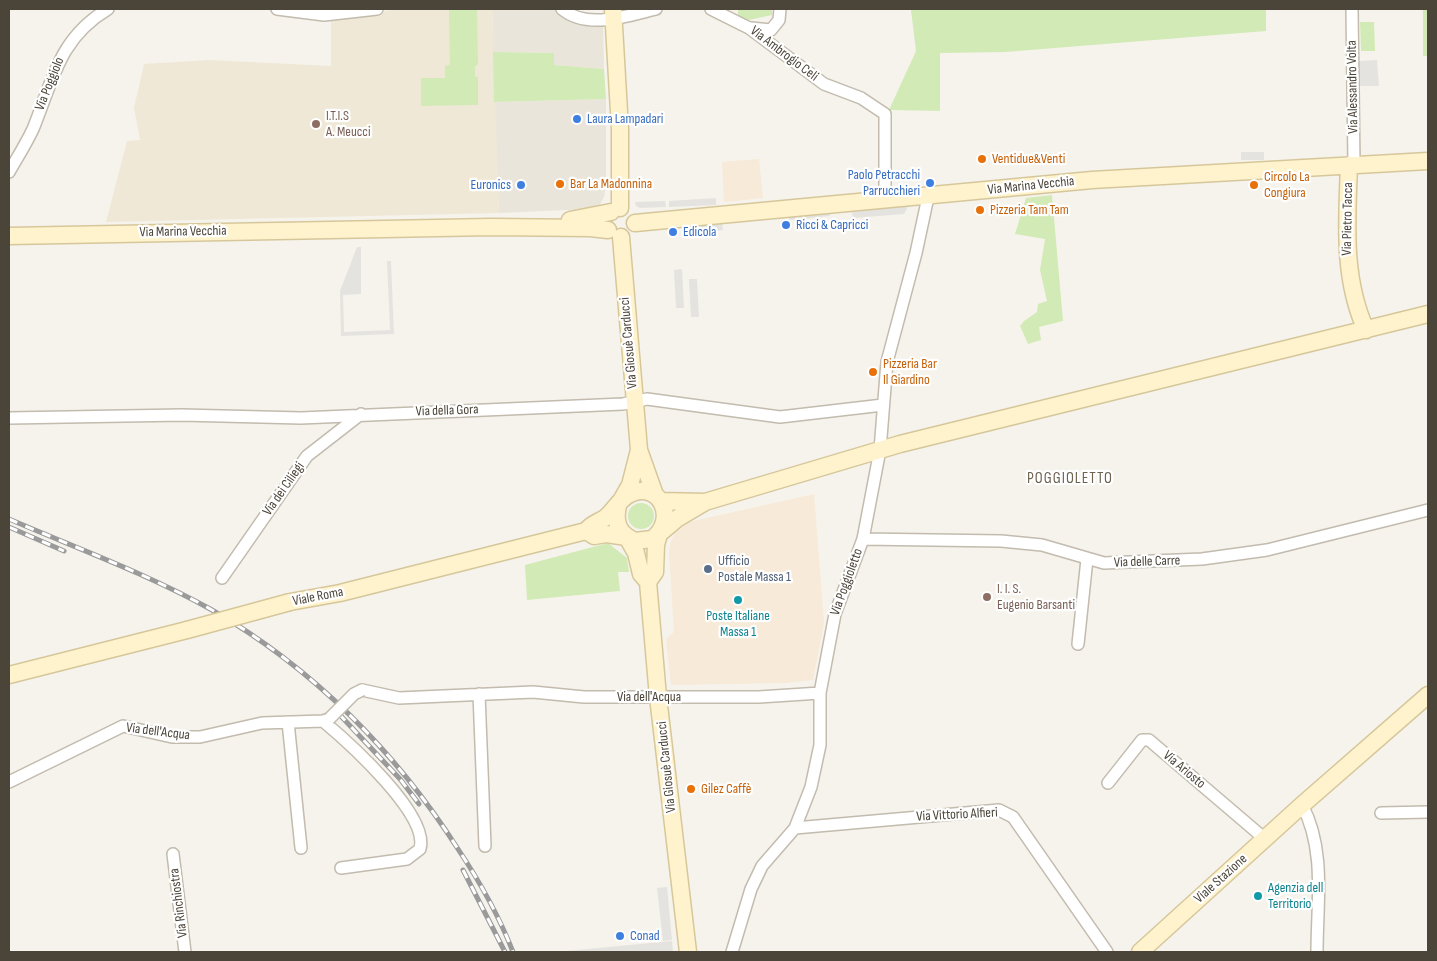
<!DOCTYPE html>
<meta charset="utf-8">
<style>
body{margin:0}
#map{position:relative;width:1437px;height:961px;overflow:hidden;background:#f6f3ec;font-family:"Sofia Sans Condensed",sans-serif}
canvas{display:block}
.frame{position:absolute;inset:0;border:10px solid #4b4439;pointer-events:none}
</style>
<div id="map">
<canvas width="1437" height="961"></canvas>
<div class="frame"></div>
</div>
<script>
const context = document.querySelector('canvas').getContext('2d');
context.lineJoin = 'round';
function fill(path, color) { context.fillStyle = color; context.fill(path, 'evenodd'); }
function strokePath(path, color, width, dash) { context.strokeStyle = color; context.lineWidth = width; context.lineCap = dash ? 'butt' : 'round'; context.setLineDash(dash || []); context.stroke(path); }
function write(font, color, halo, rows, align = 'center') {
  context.font = font + ' "Sofia Sans Condensed",sans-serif'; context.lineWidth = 4.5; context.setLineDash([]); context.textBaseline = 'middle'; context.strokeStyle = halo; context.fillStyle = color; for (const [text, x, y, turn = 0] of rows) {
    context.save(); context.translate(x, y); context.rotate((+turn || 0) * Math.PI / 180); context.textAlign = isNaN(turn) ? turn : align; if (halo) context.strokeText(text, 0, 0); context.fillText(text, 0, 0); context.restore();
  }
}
fill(new Path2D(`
 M492 9H559L603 21 604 69 553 65 554 53 493 52Z
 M606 99V185L604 197 599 206 591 209 499 213 494 102Z`), '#eae5da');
fill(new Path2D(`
 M759 159 763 198 724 202 722 162Z
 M814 494 824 623 813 680 787 683 671 685 666 639 674 632 669 554 670 543 675 533 689 522Z`), '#f7ead8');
fill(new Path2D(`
 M399 9H492L499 213 106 222 127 141 140 140 134 108 144 64 208 60 331 66V19Z`), '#efe8d6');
fill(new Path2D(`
 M449 9H477L478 65 475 66V77H478V105L421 106V78H445V66L450 65Z
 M738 9H772V15L749 20 738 16Z
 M933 9H1266V31L1005 52 940 53V111L889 110 916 51 911 10Z
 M1423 9H1428V56H1423Z
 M1360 22H1374L1375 51H1361Z
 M493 52 554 53V65L604 69 606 99 494 102Z
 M1052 195 1063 321 1039 327 1041 340 1028 344 1020 326 1024 321 1037 312 1038 304 1047 301 1040 270 1045 239 1015 234 1026 198Z
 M628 516a13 13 0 1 1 26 0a13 13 0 1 1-26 0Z
 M608 543 627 558 629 572H618L620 591 527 600 525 565Z`), '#d2eab5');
fill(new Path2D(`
 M1377 60 1379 86H1359V61Z
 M1241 152H1264V160H1241Z
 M716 198V205L669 207V201Z
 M665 201 666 207 640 208 636 206 635 202Z
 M908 206 904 214 853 218 852 212Z
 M829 212 830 216 789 220V216Z
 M722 223 723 230 698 234 697 227Z
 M357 247H361V294L343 295 344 332 390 330 387 261H391L394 334 341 336 340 291Z
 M682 269 684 308H676L674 270Z
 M689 279H697L699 317H691Z
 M667 887 672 940 663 941 657 888Z
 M672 941 673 952H556Z`), '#e5e3e0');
const street = new Path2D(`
 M277 9 324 15 377 9
 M562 9C587 30 627 16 656 9
 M711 9 749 28 824 84 861 98 885 114V201
 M1352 9 1354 165
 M751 28 771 30 779 20 780 9
 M9 172C17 158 26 144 33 129 53 80 59 38 108 9
 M9 418 182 415 301 418 623 404 647 399 780 417 883 405
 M863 539 1001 541 1042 545 1104 563 1202 559 1267 550 1428 510
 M222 578 307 456 361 414
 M1078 644 1087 559
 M362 690 399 698 533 692 584 697H759L820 693
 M479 694 485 846
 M323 721C348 742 430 815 420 849L407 859 341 868
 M288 722 301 848
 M9 782 123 726 172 737H200L262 723 323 721 329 719
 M1108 783 1142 740H1149L1265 839
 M1302 805C1326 849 1317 904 1317 952
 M1381 813 1428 812
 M795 828 999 810 1013 817 1107 952
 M173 854 185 952
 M732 952 751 889 762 866 795 828 811 787 820 745V693L835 614 863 539 880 450 887 362 916 253 928 197`);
const secondary = new Path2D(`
 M613 9 620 129V208
 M1349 165C1347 220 1342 278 1366 330
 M570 220 611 212
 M635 223 1092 180 1428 161
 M9 236 491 227 590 228 608 230
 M621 237 639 450 655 495
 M622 499 630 485 639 450
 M661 501 705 502 900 444 1428 314
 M586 531C591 524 597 523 605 518 614 511 619 499 630 494 659 480 679 519 652 539L635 541C619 534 614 523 618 506
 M648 582 655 572 656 545 659 534 678 518 705 502
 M290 602 340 593 586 531 594 536 606 534 627 537 636 553 641 574 648 582 658 697 688 952
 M9 675 187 630
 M1140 952 1302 805 1428 695`);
strokePath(street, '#c2bbae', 14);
strokePath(secondary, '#d6c79b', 19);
strokePath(street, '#fff', 11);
strokePath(secondary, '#fff3cd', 16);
const rail = new Path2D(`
 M9 519C76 548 148 574 212 610 313 668 396 752 458 849 480 882 499 916 513 952
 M9 527 64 551
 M339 714 400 779 419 804
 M463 870 505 952`);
strokePath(rail, '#9a9a9a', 5);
strokePath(rail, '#fff', 3, [9]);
const streetBridge = new Path2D(`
 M329 719 354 694 362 690`);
const secondaryBridge = new Path2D(`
 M187 630 290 602`);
strokePath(streetBridge, '#c2bbae', 14, []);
strokePath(secondaryBridge, '#d6c79b', 19, []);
strokePath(streetBridge, '#fff', 11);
strokePath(secondaryBridge, '#fff3cd', 16);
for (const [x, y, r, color] of [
 [577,119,5,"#3f7fe0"],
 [316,124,5,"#8d6e63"],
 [982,159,5,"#e8710a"],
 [930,183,5,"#3f7fe0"],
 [560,184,5,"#e8710a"],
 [521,185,5,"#3f7fe0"],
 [1254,185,5,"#e8710a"],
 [980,210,5,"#e8710a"],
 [786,225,5,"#3f7fe0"],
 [673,232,5,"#3f7fe0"],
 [873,372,5,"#e8710a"],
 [708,569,5,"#5c6f8a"],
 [987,597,5,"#8d6e63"],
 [738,600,5,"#0f9aa8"],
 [691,789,5,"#e8710a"],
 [1258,896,5,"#0f9aa8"],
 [620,936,5,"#3f7fe0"]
]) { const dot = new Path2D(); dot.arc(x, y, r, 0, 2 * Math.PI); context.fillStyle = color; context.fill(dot); strokePath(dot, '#fff', 2); }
write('14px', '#4b4439', '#fff', [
 ["Via Ambrogio Celi",784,54,37],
 ["Via Poggiolo",50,84,-68],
 ["Via Alessandro Volta",1353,87,-91],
 ["Via Marina Vecchia",1031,186,-6],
 ["Via Pietro Tacca",1348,219,-89],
 ["Via Marina Vecchia",183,232,-1],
 ["Via Giosuè Carducci",629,343,-95],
 ["Via della Gora",447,411,-2],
 ["Via dei Ciliegi",284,489,-55],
 ["Via delle Carre",1147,562,-2],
 ["Via Poggioletto",847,582,-70],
 ["Viale Roma",318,597,-11],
 ["Via dell'Acqua",649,697],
 ["Via dell'Acqua",158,732,7],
 ["Via Giosuè Carducci",667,767,-96],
 ["Via Ariosto",1184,770,40],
 ["Via Vittorio Alfieri",957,815,-3],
 ["Viale Stazione",1221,879,-42],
 ["Via Rinchiostra",179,903,-97]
]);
write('14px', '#785e54', '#fff', [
 ["I.T.I.S",326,116],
 ["A. Meucci",326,132],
 ["I. I. S.",997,589],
 ["Eugenio Barsanti",997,605]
], 'left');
write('14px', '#366cbe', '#fff', [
 ["Laura Lampadari",587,119],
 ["Paolo Petracchi",920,175,"right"],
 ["Parrucchieri",920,191,"right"],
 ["Euronics",511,185,"right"],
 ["Ricci & Capricci",796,225],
 ["Edicola",683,232],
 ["Conad",630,936]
], 'left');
write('14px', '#c56008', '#fff', [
 ["Ventidue&Venti",992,159],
 ["Circolo La",1264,177],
 ["Congiura",1264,193],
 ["Bar La Madonnina",570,184],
 ["Pizzeria Tam Tam",990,210],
 ["Pizzeria Bar",883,364],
 ["Il Giardino",883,380],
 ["Gilez Caffè",701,789]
], 'left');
write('14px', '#4e5e75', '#fff', [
 ["Ufficio",718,561],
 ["Postale Massa 1",718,577]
], 'left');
write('14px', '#0d838f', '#fff', [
 ["Poste Italiane",738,616],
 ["Massa 1",738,632],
 ["Agenzia dell",1268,888,"left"],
 ["Territorio",1268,904,"left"]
]);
context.letterSpacing = '1px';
write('16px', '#6e6250', '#fff', [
 ["POGGIOLETTO",1070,479]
]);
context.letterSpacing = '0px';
</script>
